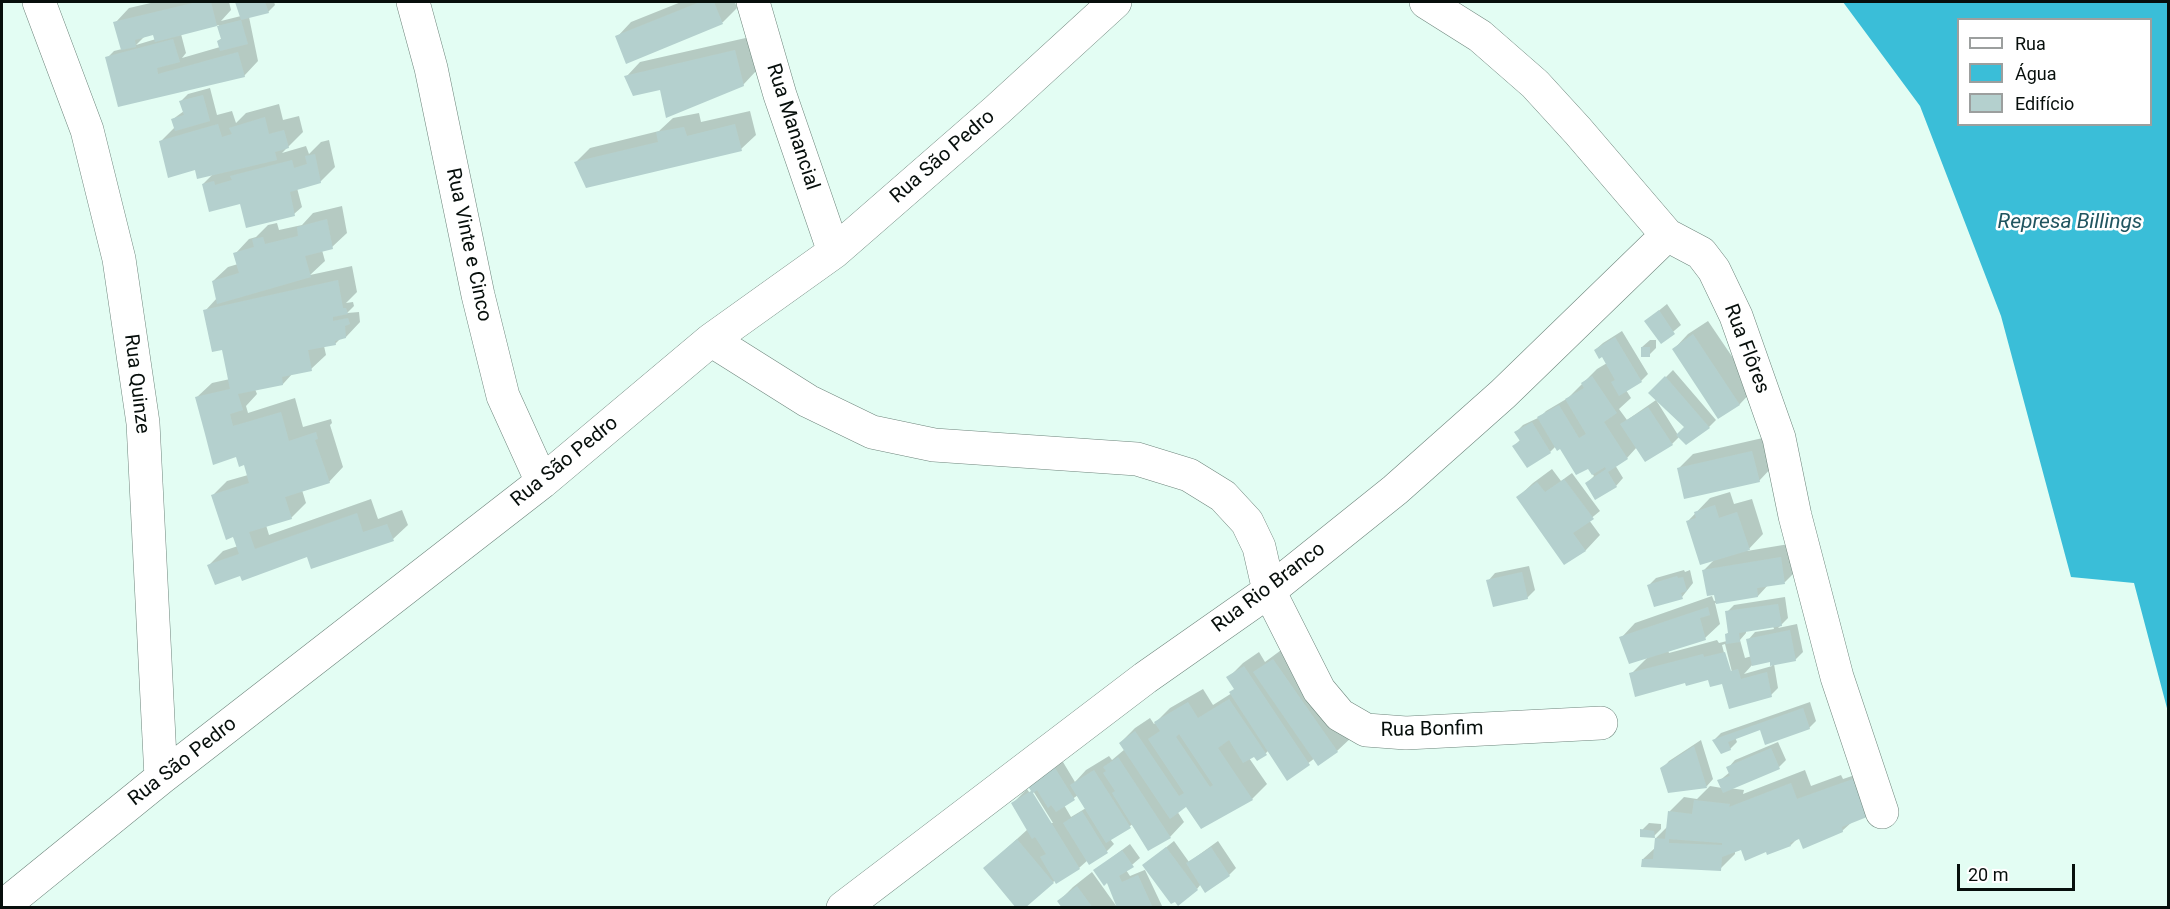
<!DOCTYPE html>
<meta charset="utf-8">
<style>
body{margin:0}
#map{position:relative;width:2170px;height:909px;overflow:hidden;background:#e3fdf3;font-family:Roboto,sans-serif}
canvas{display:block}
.frame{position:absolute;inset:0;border:3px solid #070f0c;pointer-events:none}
.legend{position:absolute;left:1957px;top:18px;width:195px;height:108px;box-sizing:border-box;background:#fff;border:2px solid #9c9f9e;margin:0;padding:8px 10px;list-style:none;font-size:18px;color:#070f0c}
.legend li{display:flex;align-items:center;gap:12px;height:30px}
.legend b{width:30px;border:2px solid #9c9f9e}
.scale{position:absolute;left:1957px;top:864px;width:118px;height:27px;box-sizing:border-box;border:3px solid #070f0c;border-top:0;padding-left:8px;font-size:18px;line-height:21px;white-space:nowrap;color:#070f0c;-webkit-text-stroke:4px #fff;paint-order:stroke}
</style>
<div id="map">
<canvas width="2170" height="909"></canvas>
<div class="frame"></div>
<ul class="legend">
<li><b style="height:8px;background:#fff"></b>Rua</li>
<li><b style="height:16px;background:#3abed8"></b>Água</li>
<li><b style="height:16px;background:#b4d0ce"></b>Edifício</li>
</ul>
<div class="scale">20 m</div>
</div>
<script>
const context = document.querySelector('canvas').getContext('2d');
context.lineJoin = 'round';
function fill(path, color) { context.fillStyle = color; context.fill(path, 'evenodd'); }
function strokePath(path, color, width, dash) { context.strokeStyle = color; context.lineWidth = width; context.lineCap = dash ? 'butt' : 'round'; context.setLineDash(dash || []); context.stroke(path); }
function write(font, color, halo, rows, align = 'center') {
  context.font = font + ' Roboto,sans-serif'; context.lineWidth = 5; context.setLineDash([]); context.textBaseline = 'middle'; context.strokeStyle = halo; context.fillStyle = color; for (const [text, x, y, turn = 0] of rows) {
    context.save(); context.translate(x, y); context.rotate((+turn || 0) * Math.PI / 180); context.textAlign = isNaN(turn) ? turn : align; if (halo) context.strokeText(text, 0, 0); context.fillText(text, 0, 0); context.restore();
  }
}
fill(new Path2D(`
 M1843 2H2168V712L2134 583 2071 577 2001 316 1920 106ZM1958 20H2150V124H1958Z`), '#3abed8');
fill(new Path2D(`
 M155 2H229L231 10 221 21 241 16 237 2H274L275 5 268 12 249 17 258 61 244 76 119 105 107 58 114 51 122 49 115 23 129 8ZM219 25 222 38 218 41 220 47 182 58 186 53 181 34ZM154 33 156 39 136 45 146 35Z
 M681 2H735L737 8 723 22 627 62 617 37 631 22Z
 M750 37 757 70 743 85 661 88 626 77 640 62Z
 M210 88 217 115 232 111 236 123 246 113 279 104 283 120 299 116 303 132 282 153 306 146 309 154 321 142 329 140 335 167 320 182 297 188 302 207 294 214 241 202 203 184 214 173 196 168 160 142 175 127 173 119 184 111 181 101 188 94Z
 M750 111 756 135 741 149 576 162 590 148 659 131 673 118 699 113 701 122Z
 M342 206 347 233 332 247 322 250 325 261 310 275 352 266 357 292 346 303 353 302 354 306 347 313 359 312 360 322 346 337 341 338 335 344 324 346 326 355 311 369 293 373 283 384 255 389 257 394 246 406 248 413 295 398 303 427 331 419 332 423 330 425 343 467 329 482 302 490 306 503 291 518 266 525 269 535 371 499 378 519 402 510 408 525 393 539 308 555 241 574 209 565 223 551 238 546 212 496 227 481 248 475 245 464 197 397 212 383 230 379 223 348 205 311 217 298 213 281 228 267 238 264 235 254 249 239 256 237 268 225 277 223 279 230 302 225 313 213Z
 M1667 304 1681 325 1661 342 1646 321Z
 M1708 321 1754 389 1740 404 1719 417 1674 349 1688 334Z
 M1622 331 1648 374 1641 381 1626 390 1631 398 1619 409 1627 420 1656 400 1678 435 1686 427 1650 393 1673 370 1716 420 1709 427 1679 437 1672 444 1646 460 1637 447 1627 458 1615 465 1623 478 1616 486 1587 483 1594 476 1588 467 1561 447 1556 446 1550 452 1514 446 1521 439 1516 432 1523 425 1540 417 1546 411 1568 398 1597 369 1607 363 1603 355 1595 350 1603 343Z
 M1650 340H1656V348L1649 355 1642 347Z
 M1767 437 1773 466 1759 481 1679 468 1693 454Z
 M1552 469 1561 481 1572 473 1600 511 1589 520 1600 535 1586 550 1565 563 1518 497 1533 483Z
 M1730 492 1734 504 1752 499 1763 534 1747 551 1795 543 1799 568 1785 582 1769 584 1758 596 1715 603 1720 624 1705 638 1668 650 1669 653 1717 640 1719 643 1727 641 1726 635 1730 631 1727 612 1734 605 1785 597 1788 618 1778 628 1797 624 1803 652 1795 660 1774 664 1778 688 1771 695 1723 684 1709 679 1686 681 1631 674 1648 657 1621 638 1635 623 1712 596 1714 601 1717 600 1704 570 1715 559 1688 521 1710 498ZM1773 626 1774 629 1755 632 1748 640 1752 656 1745 658 1740 640 1746 633V630ZM1725 644 1732 672H1729L1722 645ZM1771 661 1772 666 1744 674 1753 664Z
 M1529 566 1535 590 1527 598 1488 581 1495 573Z
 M1684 570 1685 572 1690 570 1693 583 1682 597 1649 585 1656 578Z
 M1288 645 1352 737 1337 751 1315 758 1287 779 1268 751 1266 753 1254 755 1249 758 1267 784 1252 799 1201 827 1186 805 1177 811 1184 822 1170 837 1133 824 1110 839 1114 844 1107 851 1088 860 1079 868 1057 882 1056 880 1053 882 985 868 1028 829 1012 804 1027 789 1050 823H1053L1030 786 1060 757 1075 782 1086 770 1109 756 1112 760 1125 749 1120 743 1135 728 1150 718 1154 724 1170 708 1203 689 1213 705 1232 693 1235 689 1228 678 1243 663 1259 652 1265 662ZM1078 795 1086 808 1071 817 1064 805Z
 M1810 702 1816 721 1809 728H1761L1735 737 1737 742 1730 749 1714 740 1721 733Z
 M1701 740 1713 779 1707 786H1709L1669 791 1662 769 1669 761Z
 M1778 742 1786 760 1779 767 1729 788 1744 790 1743 794 1805 770 1811 786 1841 775 1843 779 1861 773 1874 809 1852 822 1842 831 1799 837 1791 845 1767 850 1742 848 1735 851V854L1720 869 1643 859 1656 847V838L1668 826 1670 811 1684 797 1697 799 1710 786 1722 788 1719 781 1730 772 1728 768 1735 760Z
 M1649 823 1661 824V829L1654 836 1642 830Z
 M1174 841 1189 862 1218 841 1236 868 1229 875 1201 884 1197 889 1147 869 1145 870 1163 908H1063L1059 901 1073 887 1092 872 1117 907 1112 888 1095 870 1130 844 1140 858 1126 870 1130 876 1147 869 1144 865Z`), '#0003');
fill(new Path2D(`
 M197 2H211L217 26 155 42 153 35 135 40 136 47 121 50 113 22Z
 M235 2H265L269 13 241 20 248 44 220 51 217 41 221 39 217 26 241 20Z
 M700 2H714L723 24 626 64 615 36Z
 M173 39 180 62 157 68 158 74 238 52 245 77 118 107 105 57Z
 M735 50 744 86 666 118 660 90 633 96 624 76Z
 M203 95 210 121 175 131 171 119 184 115 179 101Z
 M265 117 269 134 284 130 289 148 275 152 277 160 197 179 195 170 168 178 159 141 218 124 222 137 232 134 229 128Z
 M735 124 742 151 620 180 586 188 574 162 658 142 656 132 684 127 687 136Z
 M315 154 321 183 290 192 295 216 246 228 240 204 209 212 202 184 214 181 215 185 232 180 230 176 292 160 294 168 307 164 305 156Z
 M327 219 333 249 305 256 311 277 217 304 212 281 239 273 233 253 254 247 252 239 263 237 265 244 298 236 297 227Z
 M338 280 343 308H346L348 314 333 317V321L348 318 350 324 345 326 346 338 335 341 336 345 308 350 312 371 282 377 283 385 238 394 243 410 230 414 233 426 281 412 289 441 316 432 318 439 315 440 330 483 285 497 292 519 249 532 255 549 357 513 363 532 387 524 394 541 311 569 307 557 242 581 240 576 215 585 207 565 239 554 233 537 226 540 211 495 249 483 244 465 239 467 236 457 213 465 205 434 195 397 230 389 222 350 212 352 203 310Z
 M1659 310 1675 334 1661 344 1644 321Z
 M1693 334 1740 405 1718 419 1672 349Z
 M1615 337 1642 382 1619 396 1611 382 1615 380 1602 357 1599 359 1594 350Z
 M1641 347H1650V357H1641Z
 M1592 376 1617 413 1604 422 1628 459 1608 472 1617 487 1595 500 1585 483 1606 469 1605 467 1592 475 1588 469 1576 475 1560 449 1557 451 1537 417 1559 405 1579 438 1586 434 1565 399 1584 388 1581 383Z
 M1665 376 1710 428 1686 445 1676 435 1684 427 1648 393Z
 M1648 407 1673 445 1645 462 1620 424Z
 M1532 422 1551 453 1527 468 1512 446 1520 441 1514 432Z
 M1752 451 1760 482 1684 499 1677 468Z
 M1564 479 1594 519 1573 533 1586 551 1564 565 1516 497 1537 482 1545 492Z
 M1715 505 1719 518 1737 512 1750 550 1700 565 1686 521 1696 518 1694 512Z
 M1781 557 1785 584 1757 588 1758 597 1716 604 1714 595 1707 596 1702 570Z
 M1522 572 1528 599 1493 607 1486 580Z
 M1677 576 1678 578 1683 577 1687 591 1681 593 1683 599 1654 607 1647 585Z
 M1778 604 1782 626 1739 633 1740 642 1726 644 1725 634 1728 633 1725 611Z
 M1708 607 1710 615 1700 618 1706 640 1629 664 1619 637Z
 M1790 630 1796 661 1770 666V662L1752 666 1746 639Z
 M1725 652 1731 671 1738 669 1741 679 1767 672 1772 697 1729 709 1722 684 1710 687 1708 680 1686 686 1685 683 1635 697 1629 673 1703 654 1704 657Z
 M1273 659 1338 752 1318 766 1253 672Z
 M1244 666 1310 765 1287 781 1229 692 1234 689 1226 677Z
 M1229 699 1267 755 1257 761 1254 757 1243 763 1229 740 1218 748 1253 800 1201 829 1186 807 1170 819 1119 743 1135 731 1179 796 1184 793 1148 739 1160 731 1154 722 1188 702 1198 718ZM1179 734 1213 785 1210 787 1176 737Z
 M1803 708 1810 729 1765 745 1760 730 1728 742 1731 750 1721 754 1712 740Z
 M1694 746 1707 788 1668 793 1660 768Z
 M1771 748 1780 769 1723 793 1717 780 1730 776 1726 767Z
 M1118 757 1171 838 1148 851 1112 793 1115 791 1103 773 1106 771 1103 767Z
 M1052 763 1075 800 1056 812 1051 805 1048 808 1037 790 1033 793 1080 869 1056 884 1040 857 1046 854 1035 837 1032 839 1011 803 1031 791 1024 780Z
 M1094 770 1131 828 1106 843 1070 785Z
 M1853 779 1867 817 1842 827 1843 832 1803 849 1799 839 1790 843 1791 846 1767 855 1766 852 1745 861 1741 850 1722 857 1721 871 1641 867 1642 859H1653L1655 838 1640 837V829L1654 831 1655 838 1665 839 1668 811 1692 814 1694 800 1730 804 1729 807 1791 783 1797 799ZM1669 839 1722 843V845L1669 843Z
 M1082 811 1108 853 1089 865 1063 823Z
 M1017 839 1054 883 1025 908H1016L983 868Z
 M1166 847 1198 890 1178 906 1175 902 1171 904 1142 865Z
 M1211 847 1230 876 1205 893 1186 863Z
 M1122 850 1134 867 1119 876 1122 882 1138 875 1153 908H1117L1107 883 1104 886 1093 870Z
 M1077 886 1093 908H1062L1057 901Z`), '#b4d0ce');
const street = new Path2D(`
 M39 2 87 130 119 259 143 423 161 778
 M413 2 431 68 478 295 503 396 542 482
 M753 2 780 95 834 252
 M1426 2 1480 36 1535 84 1578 131 1667 235 1701 253 1714 270 1736 316 1779 438 1795 516 1837 677 1882 812
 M711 340 808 401 872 432 934 445 1137 459 1189 475 1223 496 1247 522 1259 547 1269 591 1319 690 1340 715 1366 730 1406 733 1601 723
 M2 907 161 778 542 482 711 340 834 252 997 110 1115 2
 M843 908 1145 678 1269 591 1395 490 1503 394 1667 235`);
strokePath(street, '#6e857c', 34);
strokePath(street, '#fff', 33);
write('20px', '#070f0c', '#fff', [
 ["Rua Manancial",792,127,72],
 ["Rua São Pedro",943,157,-41],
 ["Rua Vinte e Cinco",468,245,78],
 ["Rua Flôres",1746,349,69],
 ["Rua Quinze",136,384,83],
 ["Rua São Pedro",565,462,-39],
 ["Rua Rio Branco",1269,588,-37],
 ["Rua Bonfim",1432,730,-1],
 ["Rua São Pedro",183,762,-38]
]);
write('italic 21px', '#205560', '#fff', [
 ["Represa Billings",2070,223]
]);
</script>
